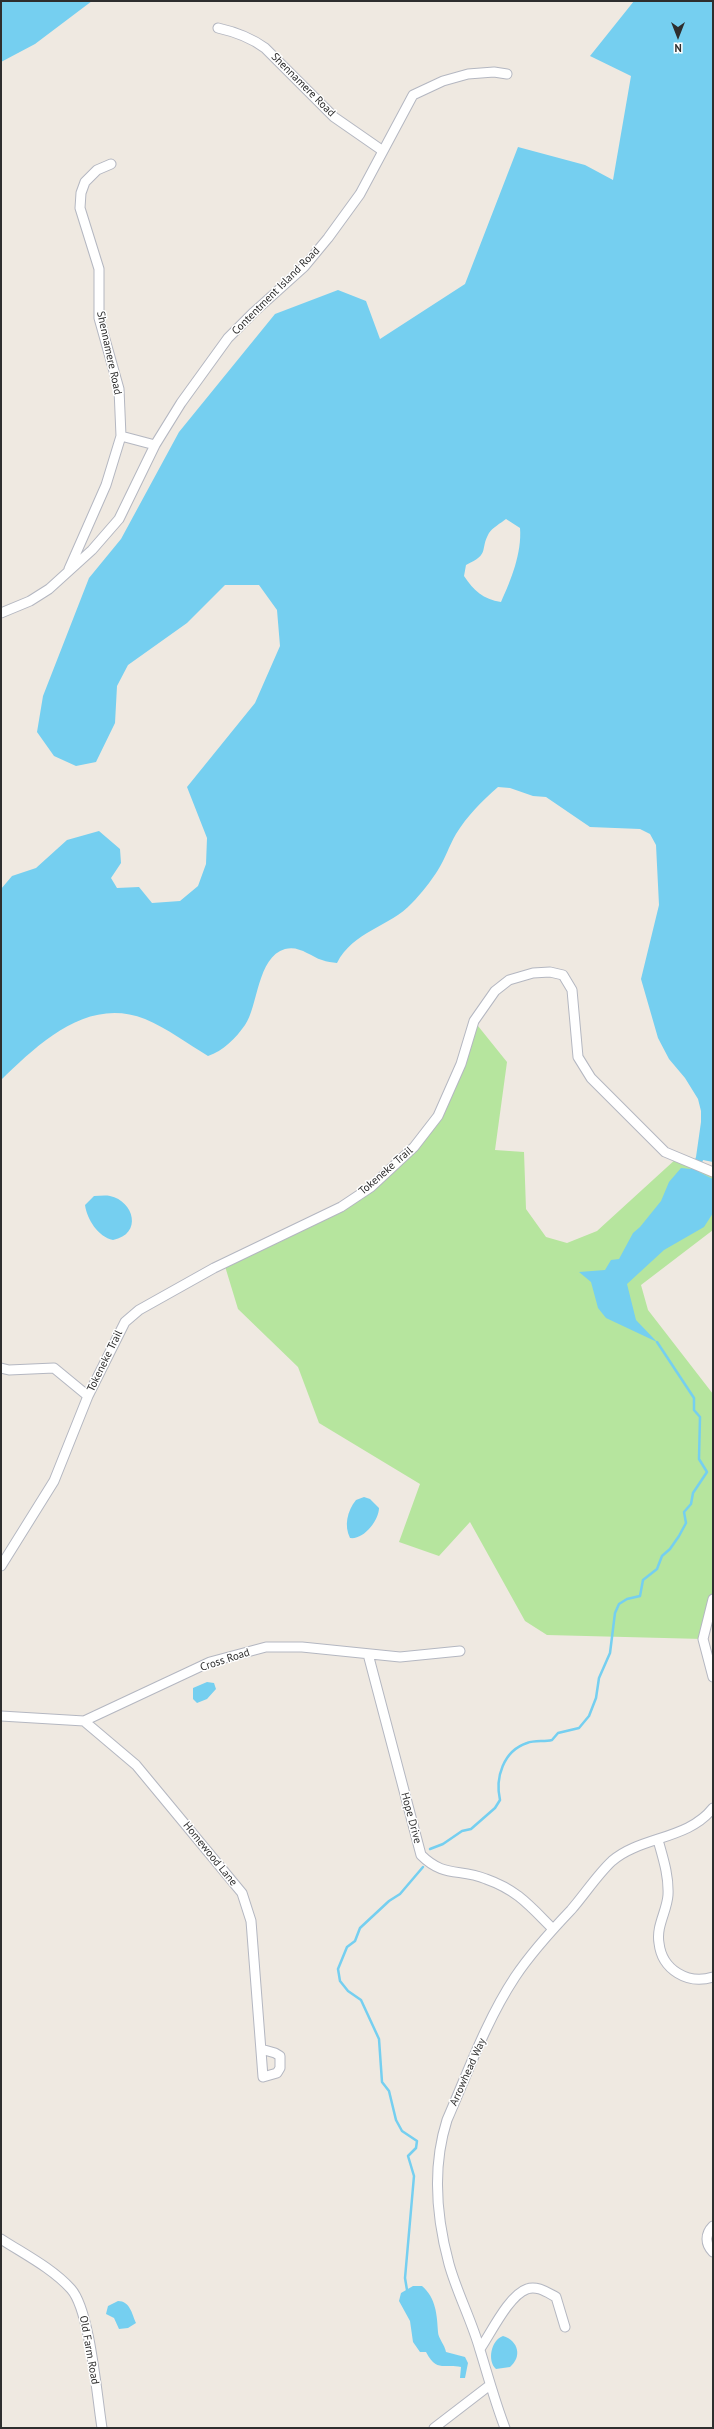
<!DOCTYPE html>
<style>
body{margin:0}
#map{position:relative;width:714px;height:2429px;overflow:hidden;background:#efe9e1;font-family:"PT Sans",sans-serif}
canvas{display:block}
.frame{position:absolute;inset:0;border:2px solid #2e2e2e;pointer-events:none}
.north{position:absolute;left:658px;top:16px;width:40px;height:40px;-webkit-text-stroke:3px #fff;paint-order:stroke;rotate:180deg;font-size:11px;font-weight:700;line-height:16px;text-align:center;color:#2e2e2e}
.north::after{content:'';display:block;margin:auto;width:14px;height:18px;background:#2e2e2e;clip-path:polygon(50% 0,100% 100%,50% 72%,0 100%)}
</style>
<div id="map">
<canvas width="714" height="2429"></canvas>
<div class="frame"></div>
<div class="north">N</div>
</div>
<script>
const context = document.querySelector('canvas').getContext('2d');
context.lineJoin = 'round';
function fill(path, color) { context.fillStyle = color; context.fill(path, 'evenodd'); }
function strokePath(path, color, width, dash) { context.strokeStyle = color; context.lineWidth = width; context.lineCap = dash ? 'butt' : 'round'; context.setLineDash(dash || []); context.stroke(path); }
function write(font, color, halo, rows, align = 'center') {
  context.font = font + ' "PT Sans",sans-serif'; context.lineWidth = 3; context.setLineDash([]); context.textBaseline = 'middle'; context.strokeStyle = halo; context.fillStyle = color; for (const [text, x, y, turn = 0] of rows) {
    context.save(); context.translate(x, y); context.rotate((+turn || 0) * Math.PI / 180); context.textAlign = isNaN(turn) ? turn : align; if (halo) context.strokeText(text, 0, 0); context.fillText(text, 0, 0); context.restore();
  }
}
fill(new Path2D(`
 M474 1021 507 1062 495 1150 524 1152 526 1209 546 1237 567 1243 597 1231 677 1158 713 1174V1230L641 1285 648 1310 713 1394V1599L703 1639 547 1635 525 1621 470 1522 439 1556 399 1542 420 1484 319 1423 298 1367 238 1309 224 1263 371 1187 438 1116Z`), '#b6e59e');
fill(new Path2D(`
 M1 1H92L35 44 1 62Z
 M634 1H713V1162L703 1160 699 1172 713 1179V1213L704 1227 664 1250 627 1284 636 1320 657 1342 606 1318 598 1308 591 1282 579 1272 605 1270 611 1260 619 1259 633 1233 640 1227 661 1201 669 1182 681 1168 691 1169 696 1157 701 1122V1111L698 1099 685 1078 669 1059 658 1038 641 979 659 905 656 845 650 834 640 829 590 827 546 797 533 796 510 788 498 787C482 801 467 816 456 834 449 846 445 859 438 870 431 881 421 894 412 903 390 927 353 931 337 963 332 962 327 962 322 960 310 956 299 945 285 949 257 957 258 1007 245 1025 236 1038 223 1051 208 1056 188 1044 167 1028 145 1019 88 996 39 1043 1 1080V889L12 876 36 868 67 840 99 831 120 849 121 863 111 878 117 888 139 887 152 903 180 901 198 886 206 864 207 838 187 787 255 703 280 646 277 610 259 585H225L187 623 128 665 117 686 115 723 96 762 76 766 54 756 37 732 43 696 89 578 121 539 179 432 275 314 338 290 366 301 380 339 465 284 518 147 585 165 613 180 631 76 590 56ZM506 519 520 528C522 553 511 580 501 602 483 599 474 591 464 576L466 565C491 553 479 551 489 533 492 528 501 523 506 519Z
 M94 1196C99 1196 105 1195 110 1196 134 1201 143 1234 113 1240 98 1237 87 1219 85 1205Z
 M364 1497 370 1499 379 1508C379 1520 364 1540 350 1538 344 1526 347 1511 356 1500Z
 M207 1682 214 1683 216 1689 207 1699 197 1703 193 1699V1688Z
 M413 2286H422C436 2298 437 2315 438 2332 438 2338 445 2345 446 2352L465 2357 468 2363 465 2378H460L461 2367C444 2363 437 2373 426 2352H420L413 2342 410 2321 399 2301 401 2293Z
 M118 2301C130 2301 132 2314 136 2323L128 2328 119 2329 114 2318 106 2314 108 2306Z
 M503 2336C519 2341 522 2357 510 2367L496 2369C487 2361 491 2340 503 2336Z`), '#75cff0');
strokePath(new Path2D(`
 M430 1849 443 1844 462 1831 471 1829 495 1808 500 1800C495 1778 503 1751 527 1743 535 1740 544 1742 552 1740L558 1733 579 1728 589 1716 596 1698 599 1678 610 1653 615 1613 619 1604 627 1599 640 1596 643 1580 657 1569 662 1556 670 1549 679 1536 686 1523 684 1512 691 1504 693 1493 707 1472 699 1459 700 1417 694 1410V1398L657 1342
 M407 2290 405 2278 414 2176 408 2156 416 2148 417 2141 402 2131 396 2120 389 2091 382 2082 379 2039 361 2000 348 1991 340 1981 338 1969 347 1947 355 1941 360 1928 389 1901 400 1894 423 1867`), '#75cff0', 2.5);
const minor = new Path2D(`
 M218 28C236 32 250 37 265 48L334 117 383 151
 M121 436 155 445
 M69 569 106 485 121 436 119 389 99 318V269L80 208 81 193 85 182 97 170 111 164
 M1 613 30 601 49 589 92 550 119 519 155 445 181 403 228 338 254 312 304 267 328 238 360 194 413 95 443 81 468 74 494 72 507 74
 M1 1368 9 1370 54 1368 88 1396
 M1 1566 54 1481 88 1396 125 1322 139 1310 214 1268 341 1207 371 1187 414 1147 438 1116 461 1064 474 1021 495 991 509 980 533 973 550 972 563 975 572 990 578 1057 591 1078 665 1152 713 1172
 M713 1599 703 1639 713 1677
 M368 1654 421 1855C444 1878 459 1868 486 1879 517 1890 529 1905 552 1928
 M1 1716 84 1721 210 1662 266 1647H302L400 1657 460 1651
 M84 1721 136 1765 242 1893 251 1921 263 2077 277 2073 280 2068V2056L275 2053 261 2049
 M658 1840C663 1858 669 1876 668 1895 667 1911 656 1926 659 1943 662 1970 688 1985 713 1977
 M713 2226C705 2234 705 2244 713 2252
 M1 2239C24 2254 52 2268 71 2289 90 2310 97 2397 102 2428
 M480 2349C491 2333 509 2295 527 2289 537 2285 548 2293 556 2297L565 2327
 M434 2428 490 2385
 M505 2428C495 2402 488 2376 480 2350 472 2321 457 2293 449 2264 436 2216 432 2167 447 2120 468 2072 486 2021 515 1977 531 1953 551 1931 571 1910 585 1894 597 1875 612 1861 641 1836 688 1840 713 1808`);
strokePath(minor, '#b4b7c1', 11);
strokePath(minor, '#fff', 9);
write('11px', '#2e2e2e', '#fff', [
 ["Shennamere Road",303,85,45],
 ["Contentment Island Road",276,291,-45],
 ["Shennamere Road",109,353,78],
 ["Tokeneke Trail",386,1171,-41],
 ["Tokeneke Trail",105,1361,-64],
 ["Cross Road",225,1660,-18],
 ["Hope Drive",411,1818,75],
 ["Homewood Lane",210,1854,51],
 ["Arrowhead Way",468,2072,-66],
 ["Old Farm Road",89,2350,80]
]);
</script>
